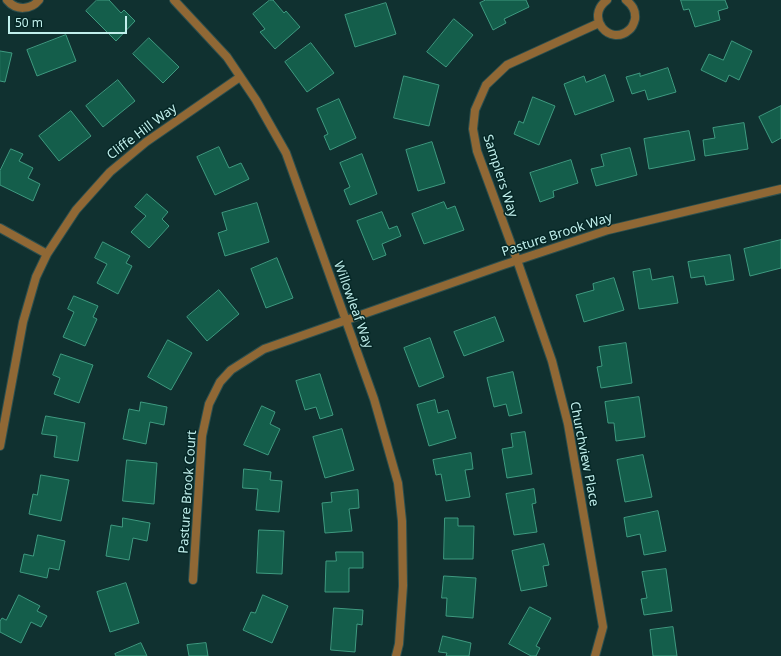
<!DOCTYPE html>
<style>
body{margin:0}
#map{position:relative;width:781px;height:656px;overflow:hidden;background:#103130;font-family:"Noto Sans",sans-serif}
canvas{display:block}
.scale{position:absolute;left:8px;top:16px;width:119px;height:18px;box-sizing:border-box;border:2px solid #c1efec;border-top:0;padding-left:5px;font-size:12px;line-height:14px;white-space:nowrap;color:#c1efec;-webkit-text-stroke:3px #052726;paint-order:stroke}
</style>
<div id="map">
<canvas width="781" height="656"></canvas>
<div class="scale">50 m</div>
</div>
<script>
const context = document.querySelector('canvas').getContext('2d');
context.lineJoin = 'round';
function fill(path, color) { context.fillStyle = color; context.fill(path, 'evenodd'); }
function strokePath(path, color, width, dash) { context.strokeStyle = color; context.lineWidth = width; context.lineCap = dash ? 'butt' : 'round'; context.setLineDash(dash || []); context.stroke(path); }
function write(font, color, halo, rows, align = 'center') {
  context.font = font + ' "Noto Sans",sans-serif'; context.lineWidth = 3; context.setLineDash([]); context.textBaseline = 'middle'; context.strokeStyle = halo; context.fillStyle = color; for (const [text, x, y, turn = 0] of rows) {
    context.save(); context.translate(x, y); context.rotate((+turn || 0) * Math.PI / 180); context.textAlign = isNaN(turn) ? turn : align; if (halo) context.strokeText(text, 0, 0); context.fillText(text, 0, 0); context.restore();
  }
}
const building = new Path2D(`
 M97 0H109L121 13 124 10 135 21 116 41 86 11Z
 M270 0H273L284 13 286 11 300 27 275 49 260 32 265 29 253 14Z
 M486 0H526L529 7 504 19 506 23 493 30 480 3Z
 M681 0H725L728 8 718 11 720 20 695 27 689 9 684 10Z
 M386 3 396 34 355 47 345 15Z
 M454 19 473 35 446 67 427 52Z
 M66 35 76 61 37 76 27 50Z
 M149 38 179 67 163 83 133 54Z
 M732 41 752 51 739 80 729 75 726 82 701 70 709 54 723 60Z
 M311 43 334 73 307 92 285 62Z
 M0 51 12 53 5 82 0 81Z
 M668 68 676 92 648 100 645 90 632 94 626 77 640 73V76Z
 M605 75 614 101 575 115 564 84 584 76 586 82Z
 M404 76 439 85 429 126 394 118Z
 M118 80 135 101 103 127 86 106Z
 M533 97 555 106 539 145 514 134 519 121 523 123Z
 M339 99 356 138 330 150 324 136 328 134 317 109Z
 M781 106V138L772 143 759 117Z
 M71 111 91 136 59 161 39 136Z
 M744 123 748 149 705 156 703 140 715 138 713 128Z
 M689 131 695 160 649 169 644 139Z
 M432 142 445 183 418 191 406 150Z
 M219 147 229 168 241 163 249 179 215 195 197 157Z
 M630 148 637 175 596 186 591 169 604 166 601 155Z
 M11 149 23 154 19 161 33 168 28 178 40 184 33 201 0 185V171Z
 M362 154 377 194 350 205 344 190 350 187 340 163Z
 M571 160 578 183 553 191 554 197 540 202 530 173Z
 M147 194 168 212 162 219 169 226 149 248 131 232 146 216 135 207Z
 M444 202 447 209 455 206 464 230 424 244 412 214Z
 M257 203 269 242 225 256 218 233 227 230 222 213Z
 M382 212 389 229 397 226 401 236 382 244 386 255 373 260 357 221Z
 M781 240V268L750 276 744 249Z
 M103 242 130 256 126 263 132 266 118 294 97 283 107 264 95 258Z
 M730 255 734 280 706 285 704 276 691 278 688 262Z
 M277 258 293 298 266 308 251 269Z
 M650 269 652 280 673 276 678 303 639 309 633 272Z
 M614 278 624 310 584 322 576 295 594 290 593 284Z
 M219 290 239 314 207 341 187 317Z
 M74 296 98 306 93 317 97 319 85 346 63 337 74 312 68 309Z
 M495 317 504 341 464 356 454 332Z
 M430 338 444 377 419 387 404 348Z
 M168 340 192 353 171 390 148 377Z
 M626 343 632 383 601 388 597 367 602 366 599 347Z
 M61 354 93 365 79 403 54 394 60 378 53 375Z
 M513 372 522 413 509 416 506 404 494 407 487 378Z
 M320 374 333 415 320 419 316 407 305 410 296 381Z
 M639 397 645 437 616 441 614 423H608L605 402Z
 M435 400 438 413 448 410 456 438 429 446 417 405Z
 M141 402 167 407 164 425 150 422 146 444 123 439 129 409 139 411Z
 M262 406 275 412 270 424 280 429 268 455 244 445Z
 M46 416 85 423 78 461 54 457 57 436 42 434Z
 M342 429 354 470 325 478 313 437Z
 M525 432 532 474 507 478 502 449 513 447 511 434Z
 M471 453 473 469 465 470 470 497 446 501 441 474 436 475 433 460Z
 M643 455 652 497 625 502 617 460Z
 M127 460 157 463 154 504 123 501Z
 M244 469 271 472 270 480 282 481 279 512 256 510 258 489 243 488Z
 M41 475 69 480 61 521 29 514 33 494 37 495Z
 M534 489 536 503 532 504 537 532 514 535 506 494Z
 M358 490 359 508 349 509 352 531 325 533 322 503 332 502 331 493Z
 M658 511 666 551 644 555 640 534 627 537 624 518Z
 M123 518 150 523 147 541 133 538 129 560 106 556 111 525 122 527Z
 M445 518H458V526H474L473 559H444Z
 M259 530 284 531 282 574 257 573Z
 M38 535 65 541 59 570 49 568 47 578 20 572 24 554 33 556Z
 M544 544 549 565 543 566 547 586 521 591 512 551Z
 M336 552H363V568H349V592H325L326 561H336Z
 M666 569 672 611 644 615 641 599 647 598 642 572Z
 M444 576 476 578 473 618 446 616 447 598H442Z
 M126 583 139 623 110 632 97 592Z
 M19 595 40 606 37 611 47 616 41 627 31 622 21 643 0 632V621L2 618 6 620Z
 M263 595 288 606 272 643 243 630 251 612 255 613Z
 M530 607 551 618 536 646 540 648 536 656H531L509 644Z
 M334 608 363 610 362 625 357 624 355 652 331 650Z
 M673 627 677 656H653L650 630Z
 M443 636 471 643 469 656H446L447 653 439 652Z
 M141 643 147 656H116L115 654Z
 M206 643 208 656H189L187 645Z`);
fill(building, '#145e4b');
strokePath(building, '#3f9a80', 1);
const minor = new Path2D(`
 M7 0C16 11 31 10 39 0
 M174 0 227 57 256 100 286 153 374 399 398 483 402 521 403 586 399 644 396 656
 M607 0C584 17 610 47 629 30 633 27 634 23 635 19 636 10 632 5 626 0
 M0 228 47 254
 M0 446 23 322 36 277 47 254 76 210 110 172 146 142 240 77
 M193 580 202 436 209 404 220 382 231 370 264 349 503 265 608 230 781 189
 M595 656 603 627 568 424 552 361 517 260 477 151 473 129 475 110 486 85 507 65 599 23`);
strokePath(minor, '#2c4f4e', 10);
strokePath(minor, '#906835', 8);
write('13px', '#c1efec', '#052726', [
 ["Cliffe Hill Way",142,132,-37],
 ["Samplers Way",500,176,72],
 ["Pasture Brook Way",557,235,-18],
 ["Willowleaf Way",353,305,70],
 ["Churchview Place",584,454,79],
 ["Pasture Brook Court",188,492,-86]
]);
</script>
